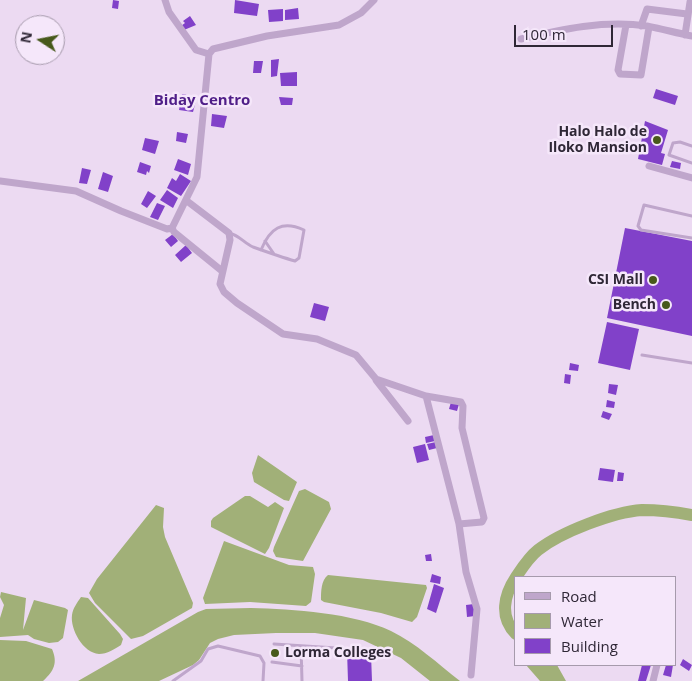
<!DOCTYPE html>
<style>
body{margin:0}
#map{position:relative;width:692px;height:681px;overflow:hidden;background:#ecdaf2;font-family:"Open Sans",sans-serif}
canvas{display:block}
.legend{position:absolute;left:514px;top:576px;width:162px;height:90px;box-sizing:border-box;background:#f5e7fa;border:1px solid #a69aac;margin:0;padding:6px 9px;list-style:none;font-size:15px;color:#2f2736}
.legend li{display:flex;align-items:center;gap:10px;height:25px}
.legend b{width:25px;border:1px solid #a69aac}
.north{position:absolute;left:15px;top:15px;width:50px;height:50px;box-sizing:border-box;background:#f5e7fa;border:1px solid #a69aac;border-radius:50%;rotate:281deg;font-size:14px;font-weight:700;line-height:20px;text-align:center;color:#2f2736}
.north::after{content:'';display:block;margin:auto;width:18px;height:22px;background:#47591b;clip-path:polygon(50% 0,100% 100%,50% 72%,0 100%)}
.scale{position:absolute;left:514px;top:25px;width:99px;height:22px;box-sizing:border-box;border:2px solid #2f2736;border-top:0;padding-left:6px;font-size:15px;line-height:18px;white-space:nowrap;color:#2f2736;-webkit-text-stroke:4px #f5e7fa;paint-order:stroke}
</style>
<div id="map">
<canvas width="692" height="681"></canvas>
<ul class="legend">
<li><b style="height:6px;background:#bfa6cb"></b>Road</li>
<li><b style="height:14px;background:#a1b078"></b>Water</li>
<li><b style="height:14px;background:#8141c9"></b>Building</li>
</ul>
<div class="north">N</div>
<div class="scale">100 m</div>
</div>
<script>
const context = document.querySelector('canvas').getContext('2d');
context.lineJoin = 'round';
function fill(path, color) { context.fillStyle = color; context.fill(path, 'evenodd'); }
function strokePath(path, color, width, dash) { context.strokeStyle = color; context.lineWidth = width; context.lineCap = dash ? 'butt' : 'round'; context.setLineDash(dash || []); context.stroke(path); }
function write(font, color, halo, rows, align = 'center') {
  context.font = font + ' "Open Sans",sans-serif'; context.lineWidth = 5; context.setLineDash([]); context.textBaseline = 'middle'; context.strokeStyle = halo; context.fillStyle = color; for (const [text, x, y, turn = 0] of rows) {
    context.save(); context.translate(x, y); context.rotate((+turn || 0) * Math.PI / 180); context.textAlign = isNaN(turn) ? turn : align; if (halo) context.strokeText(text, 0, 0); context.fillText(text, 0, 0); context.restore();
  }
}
fill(new Path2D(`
 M258 455 297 482 289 501 284 500 254 482 252 473Z
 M305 489 329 502 331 509 303 561 276 557 273 551 274 547 299 491Z
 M245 496H250L268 507 275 502 284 508 269 548 265 554 211 527V521L213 518Z
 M156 505 164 508 163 527 165 537 193 603 192 608 143 636 131 639 95 603 89 593 97 579Z
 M224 541 289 565 313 567 315 574 311 602 306 606 250 602 205 604 203 598Z
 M328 575 426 585 427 588 417 617 412 622 381 613 324 602 321 600C321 592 321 580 328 575Z
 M1 592 26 598 23 630 34 600 65 608 68 610 63 638 58 642 49 643 34 639 28 635 0 637V618L4 605 0 597Z
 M81 597 88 598 120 634 123 639 121 645C115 649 107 654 99 654 83 653 70 629 72 615 73 608 77 603 81 597Z
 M251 608C293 609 354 613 391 631 416 643 438 664 460 681H430L401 658 363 640 315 633H276L234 635 218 639 210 643 199 660 193 665 159 681H78L198 612 206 609Z
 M0 640 26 641 52 649C58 663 54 671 43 681H0Z
 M526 665H557L566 681H540Z`), '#a1b078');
strokePath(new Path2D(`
 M516 577C522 568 529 557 538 550 561 532 613 512 642 510 659 510 676 512 692 515
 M516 577C504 595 499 617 516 634`), '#a1b078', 12);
fill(new Path2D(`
 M113 0 119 1 118 9 112 8Z
 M235 0 259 4 257 16 234 13Z
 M298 8 299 19 285 20V10Z
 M283 9V21L269 22 268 10Z
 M190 16 196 25 184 30 181 26 185 23 183 21Z
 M279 59 277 76 271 77V60Z
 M254 61H263L261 73H253Z
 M297 72V86H281L280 73Z
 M656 89 678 96 675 105 653 98Z
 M182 94 197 97 193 112 179 110Z
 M279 97 293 98 292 105H281Z
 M212 114 227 116 224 128 211 126Z
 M645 121 668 130 661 153 665 154 662 165 638 159Z
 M177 132 188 134 186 143 176 141Z
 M145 138 159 141 155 154 142 150Z
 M178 159 191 164 188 175 174 170Z
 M672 161 681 163 680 169 670 167Z
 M140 162 151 166 149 173 147 171 146 175 137 172Z
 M82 168 91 170 87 184 79 183Z
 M103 172 113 176 108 192 98 189Z
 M180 174 191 181 181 196 167 188 172 178 176 181Z
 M167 190 178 198 173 208 160 200Z
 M148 191 156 196 147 208 141 204Z
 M157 203 165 206 158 220 150 217Z
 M625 228 692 241V336L607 318Z
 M173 234 178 241 171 247 165 240Z
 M186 245 192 253 181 262 175 255Z
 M314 303 329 307 325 321 310 317Z
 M607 322 639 329 630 370 598 363Z
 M570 363 579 365 578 371 569 370Z
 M565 374 571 375 570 384 564 383Z
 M609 384 618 385 616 395 608 393Z
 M607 400 615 402 614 408 606 407Z
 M451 402 459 404 457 411 449 409Z
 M603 411 612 414 609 420 601 417Z
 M434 435 435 441 426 443 425 437Z
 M436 442 437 448 429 450 427 444Z
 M425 444 429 460 417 463 413 447Z
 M600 468 615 470 613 482 598 480Z
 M618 472 624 473 623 481H617Z
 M431 554 432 561H426L425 555Z
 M432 574 441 577 440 584 430 582Z
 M434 584 444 588 436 613 427 609Z
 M474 604 475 616 467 617 466 605Z
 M347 651 371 654 372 681H348Z
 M683 659 692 665 689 671 680 665Z
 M642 665H651L646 681H638Z
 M666 665H673L671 677 663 675Z`), '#8141c9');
strokePath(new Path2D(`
 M692 146 680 142 673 143 669 155 692 163
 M692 216 644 205 638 226 641 230 692 238
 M229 233C239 235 244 243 253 247 267 252 281 257 295 261L299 258 304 230C282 220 270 228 261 250
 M265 241 274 254
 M642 355 692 363
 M274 644 336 648
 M301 646 302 681
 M272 662 302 666
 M173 681 201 661 208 649 218 646 260 656 264 663 263 681`), '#bfa6cb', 3);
strokePath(new Path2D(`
 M165 0 169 12 196 50 209 54
 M626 25 618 70 620 74 641 75 649 27
 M641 26 647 9 687 14
 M685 35 690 2
 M521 39C562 29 604 20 647 26 662 29 677 33 692 36
 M649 166 692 178
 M0 181 76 191 121 211 167 229 172 228 197 177 209 54 213 49 267 36 339 25 361 13 374 0
 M187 201 229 233 230 240 220 284 224 292 237 303 283 334 317 339 356 355 376 379 426 396 459 524 466 572 477 609 471 675
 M172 228 174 232 222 271
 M376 380 408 421
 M426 396 461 402 463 406 462 428 484 518 482 522 459 524
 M653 681 657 665`), '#bfa6cb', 7);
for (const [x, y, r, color] of [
 [657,140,5,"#47591b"],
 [653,280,5,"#47591b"],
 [666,305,5,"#47591b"],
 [275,653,5,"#47591b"]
]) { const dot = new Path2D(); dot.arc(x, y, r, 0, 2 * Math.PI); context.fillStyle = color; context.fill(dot); strokePath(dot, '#f5e7fa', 2); }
write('bold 14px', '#2f2736', '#f5e7fa', [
 ["Halo Halo de",647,132],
 ["Iloko Mansion",647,148],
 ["CSI Mall",643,280],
 ["Bench",656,305],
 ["Lorma Colleges",285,653,"left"]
], 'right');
write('bold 15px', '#4f1e88', '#f5e7fa', [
 ["Biday Centro",202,101]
]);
</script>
